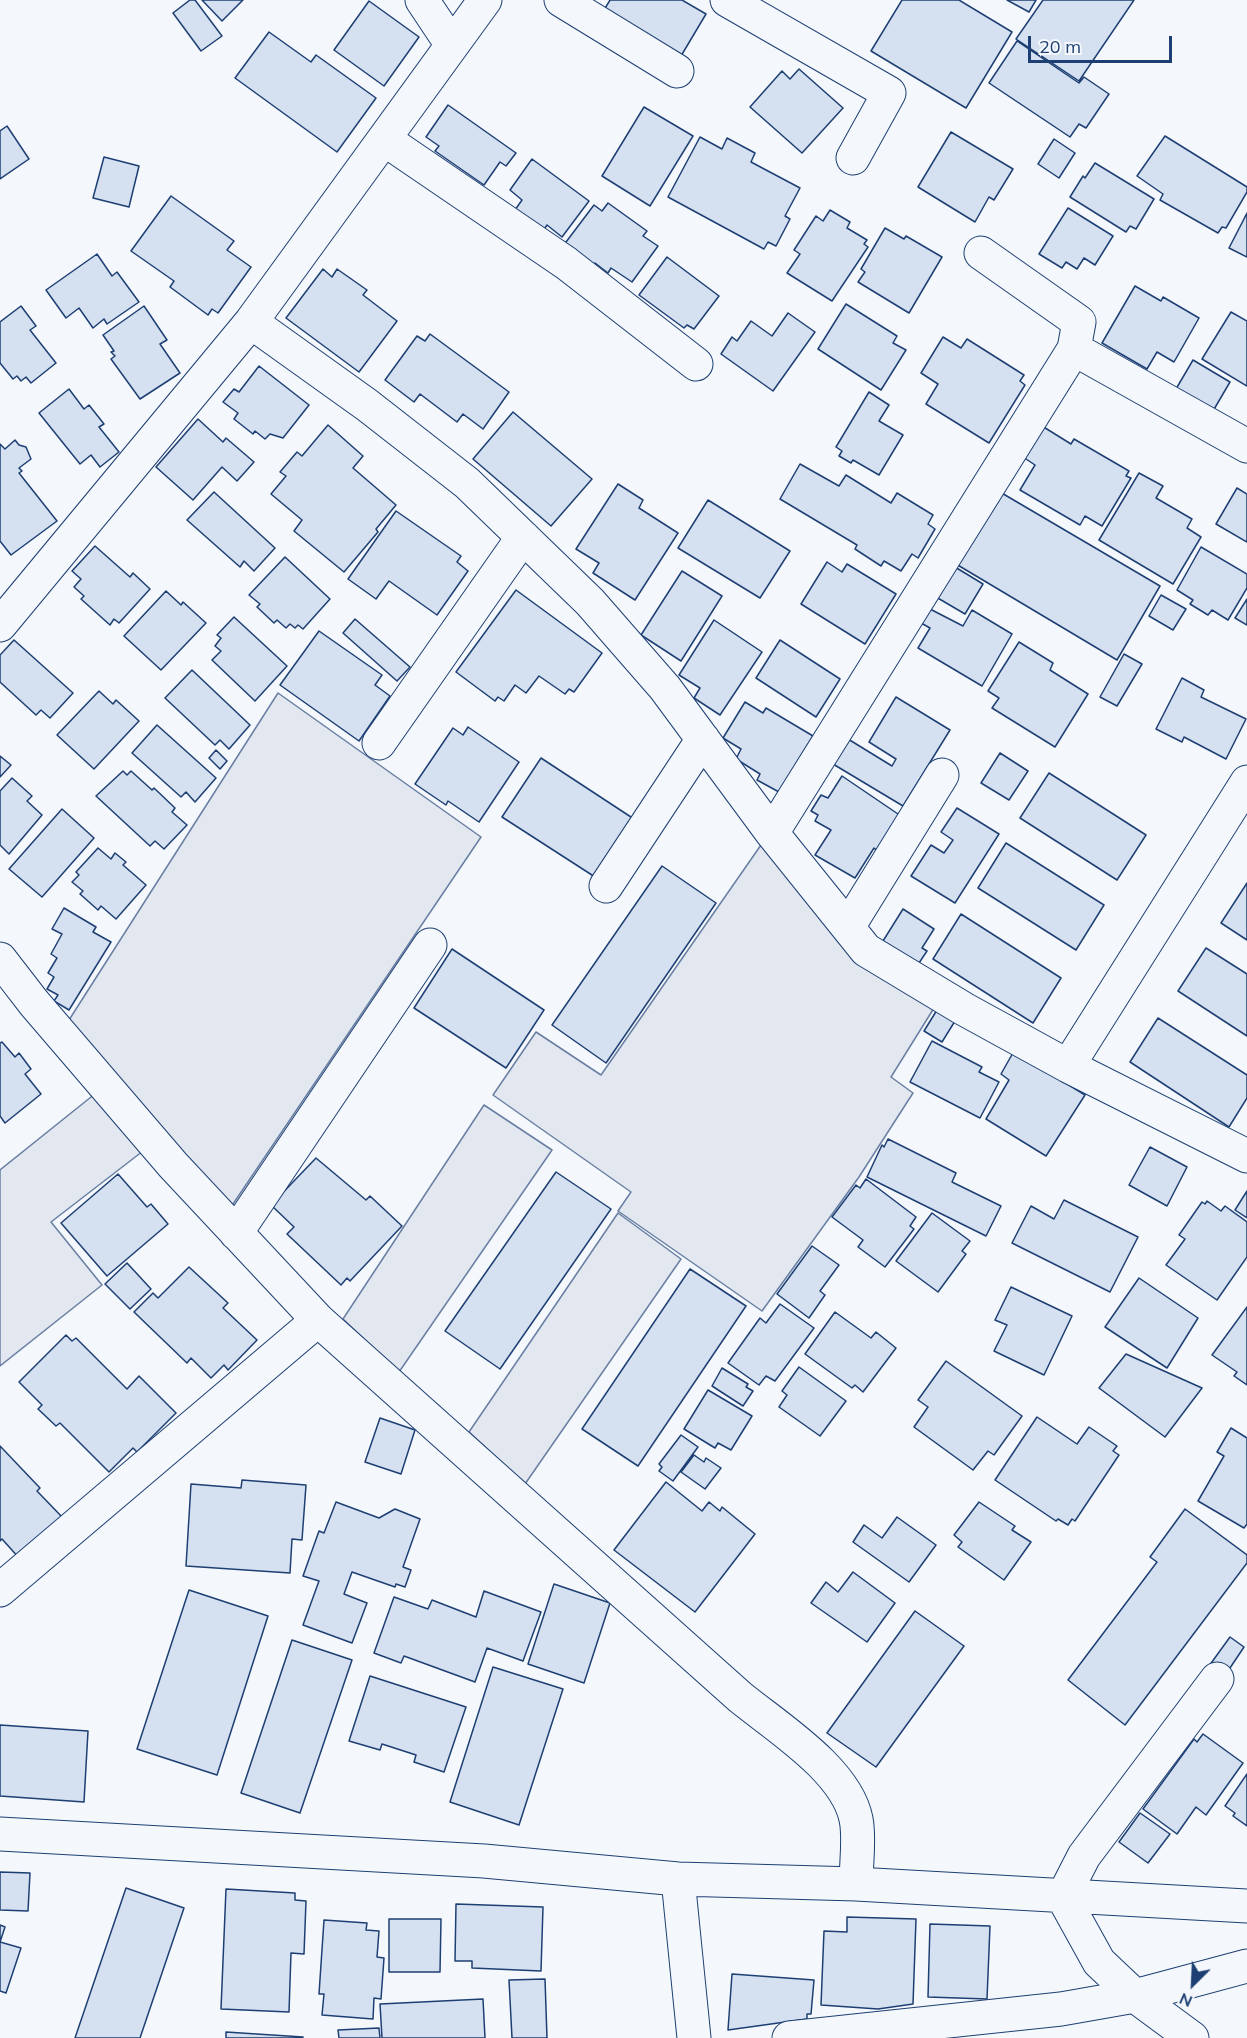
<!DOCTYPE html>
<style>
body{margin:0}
#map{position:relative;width:1247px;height:2038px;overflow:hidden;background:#f4f7fb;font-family:Mulish,sans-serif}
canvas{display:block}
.north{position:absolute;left:1163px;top:1954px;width:60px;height:60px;-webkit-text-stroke:4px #f4f7fb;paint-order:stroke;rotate:204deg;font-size:16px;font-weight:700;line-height:24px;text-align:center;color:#1d3f73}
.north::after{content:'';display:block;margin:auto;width:21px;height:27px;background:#1d3f73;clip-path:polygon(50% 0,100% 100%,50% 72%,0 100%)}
.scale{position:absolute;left:1028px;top:36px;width:144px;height:27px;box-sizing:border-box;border:3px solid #1d3f73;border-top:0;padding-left:8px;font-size:18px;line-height:21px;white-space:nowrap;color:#1d3f73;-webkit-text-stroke:4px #f4f7fb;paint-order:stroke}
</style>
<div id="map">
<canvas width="1247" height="2038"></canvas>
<div class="north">N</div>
<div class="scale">20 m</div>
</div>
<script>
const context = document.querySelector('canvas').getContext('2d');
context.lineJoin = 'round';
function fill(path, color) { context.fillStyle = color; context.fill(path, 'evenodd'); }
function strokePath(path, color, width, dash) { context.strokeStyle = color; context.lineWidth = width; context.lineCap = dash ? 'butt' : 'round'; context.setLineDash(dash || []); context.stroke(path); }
const parking = new Path2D(`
 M278 693 481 837 231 1207 69 1020Z
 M761 845 934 1008 891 1077 913 1093 859 1177 762 1311 618 1211 631 1192 493 1095 536 1032 601 1075Z
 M96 1093 143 1151 51 1222 102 1285 0 1366V1170Z
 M484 1105 552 1150 399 1372 343 1319Z
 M618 1213 681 1259 525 1484 469 1432Z`);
fill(parking, '#e3e8f0');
strokePath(parking, '#687fa3', 1.5);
const building = new Path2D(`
 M190 0H195L222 36 201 51 173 13Z
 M202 0H243L222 21Z
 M610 0H682L706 14 681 56 604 10Z
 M902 0H959L1012 32 966 108 871 51Z
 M1007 0H1036L1029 12Z
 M1043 0H1134L1079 81 1016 39Z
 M369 1 419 37 384 86 334 50Z
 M269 32 311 62 316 55 376 98 337 152 235 78Z
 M1017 41 1079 83 1084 77 1109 94 1086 128 1079 124 1070 137 989 83Z
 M799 69 843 108 802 153 750 107 782 71 790 79Z
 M448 105 516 153 506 166 500 162 484 185 435 151 439 146 426 137Z
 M644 107 693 136 650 206 602 176Z
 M7 126 29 159 0 179V131Z
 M951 132 1013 169 994 200 989 197 975 222 918 187Z
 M1165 136 1247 187V192L1226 228 1222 227 1218 233 1160 200 1163 194 1137 176Z
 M700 137 722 149 727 138 755 153 751 162 800 188 785 216 790 219 776 246 768 242 764 249 668 197Z
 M1054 139 1075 153 1059 178 1038 164Z
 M104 157 139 166 129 207 93 198Z
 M532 159 589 201 562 237 547 225 543 231 515 210 522 200 510 190Z
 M1095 163 1154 199 1136 229 1130 226 1126 232 1070 197 1083 176 1085 178Z
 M171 196 234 241 227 250 251 267 218 313 212 309 208 315 170 287 174 281 131 251Z
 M608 203 647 231 643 236 658 246 632 282 611 268 608 273 595 263 592 266 563 246 594 205 602 211Z
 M1068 208 1113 236 1095 265 1084 258 1077 269 1066 262 1062 268 1039 254Z
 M830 210 850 222 847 228 867 240 864 244 868 247 832 301 787 273 800 254 794 250 816 216 823 221Z
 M1247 213V257L1229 248Z
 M885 228 904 239 906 236 942 257 909 313 858 282 865 272 861 269Z
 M97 254 112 276 117 272 139 302 107 324 104 319 93 328 79 308 66 318 46 290Z
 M667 257 719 296 694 329 687 325 684 328 639 295Z
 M323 269 332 277 337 269 367 290 363 295 397 321 359 372 286 318Z
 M1135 286 1161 301 1163 297 1199 318 1174 362 1157 352 1147 369 1102 343Z
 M846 304 897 336 893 343 906 350 881 390 818 349Z
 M21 306 36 326 30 330 56 363 31 383 26 377 21 381 17 376 13 379 0 363V322Z
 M144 306 167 340 160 344 180 373 140 399 111 359 115 356 111 352 114 351 103 335Z
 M1231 312 1247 321V386L1202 359Z
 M788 313 815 332 773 391 721 354 732 337 737 341 751 321 772 336Z
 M430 334 509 392 483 429 463 414 457 422 420 394 414 402 385 380 417 336 425 341Z
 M943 337 961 348 967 339 1024 375 1020 381 1025 385 989 443 926 404 938 384 921 373Z
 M1193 360 1230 382 1213 411 1176 389Z
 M259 366 309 405 283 438 270 434 265 439 255 431 253 434 234 419 238 413 223 402 234 389 239 392Z
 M69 389 84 409 89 405 104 424 99 427 119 452 100 467 91 455 80 464 39 413Z
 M869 392 889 405 879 421 903 435 879 475 853 460 851 463 839 456 842 451 836 447Z
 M513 412 592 479 551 526 473 459Z
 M198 419 223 442 226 438 254 462 237 481 222 467 193 500 156 467Z
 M328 425 363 456 353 468 396 505 376 529 378 532 344 572 294 531 302 520 271 494 286 476 280 472 297 452 302 456Z
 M1042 426 1071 444 1074 439 1129 471 1126 476 1131 478 1102 526 1085 516 1080 525 1020 490 1035 465 1023 457Z
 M15 440 19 445 26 447 31 459 19 468 22 471 19 473 57 521 11 555 0 541V444L5 449Z
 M800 464 839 486 846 475 891 503 897 493 933 515 928 524 935 529 918 558 912 554 901 571 884 561 881 566 855 549 857 545 780 499Z
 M1139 473 1163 486 1156 498 1192 519 1187 528 1201 537 1173 584 1099 540Z
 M618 484 643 500 639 508 678 533 635 600 593 573 599 563 576 549Z
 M1237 488 1247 494V542L1216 524Z
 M214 492 275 548 254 571 244 561 240 567 187 520Z
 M1000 492 1160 586 1117 660 956 564Z
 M708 500 790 551 760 598 678 548Z
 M396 511 461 556 457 562 468 571 437 615 389 581 376 599 348 579Z
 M95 546 130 577 133 573 150 589 119 623 114 619 110 625 81 599 84 596 74 587 81 579 72 571Z
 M1201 547 1247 574V588L1228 620 1212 610 1208 615 1190 604 1193 600 1177 590Z
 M285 557 330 599 303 629 298 625 295 628 290 624 286 628 277 620 274 623 257 607 260 604 249 595Z
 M827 562 842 572 847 564 896 594 865 644 801 604Z
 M955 567 983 584 965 614 936 597Z
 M682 571 722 596 681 661 641 635Z
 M516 590 602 653 574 692 569 689 565 694 539 676 526 693 515 685 504 701 498 697 495 701 456 672Z
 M166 591 181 605 183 602 206 623 161 670 124 636Z
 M1161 595 1186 609 1173 630 1149 616Z
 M1247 599V625L1235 618Z
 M930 609 963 626 972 610 1012 634 982 686 918 648 930 628 921 623Z
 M234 617 287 666 255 701 212 660 221 651 215 646 221 638 217 635Z
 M355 619 410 667 397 681 343 633Z
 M714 620 762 652 720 715 694 698 700 688 679 675Z
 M319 631 382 675 375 685 390 696 359 741 280 685Z
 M14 640 73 693 50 718 41 710 36 715 0 682V655Z
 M780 640 840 679 816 717 756 678Z
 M1019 642 1053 663 1050 670 1088 694 1055 747 992 708 999 698 988 691Z
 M1124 654 1142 664 1117 706 1100 697Z
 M192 670 250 725 229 749 220 740 215 745 165 698Z
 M1182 678 1204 690 1201 697 1246 719 1226 759 1184 737 1182 742 1156 729Z
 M99 691 113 704 116 700 139 721 94 769 57 735Z
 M896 697 950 730 903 806 833 764 848 739 892 766 896 759 869 742Z
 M745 702 763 713 766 708 813 736 779 792 757 780 760 774 736 759 741 749 723 738Z
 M157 725 216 778 195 802 186 792 181 797 132 753Z
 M468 727 519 762 479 822 448 801 446 805 415 784 453 728 463 735Z
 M216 750 227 761 220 769 209 758Z
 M1000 753 1028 771 1009 800 981 783Z
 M0 756 11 765 0 777Z
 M541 758 634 819 595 877 502 817Z
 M123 771 127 775 131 771 152 790 154 788 175 808 172 812 187 825 164 849 155 841 150 846 96 796Z
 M1049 773 1146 835 1117 880 1020 818Z
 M842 776 901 816 879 852 874 848 855 878 815 855 831 830 815 821 818 815 811 811 821 795 828 798Z
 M12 778 32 796 27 801 42 815 9 854 0 845V791Z
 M957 808 999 834 955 903 911 876 931 845 944 853 953 840 941 832Z
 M62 809 94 838 42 897 9 869Z
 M1006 843 1104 905 1076 950 978 888Z
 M98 848 111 859 115 853 126 862 123 865 146 885 116 919 101 906 98 910 80 894 83 891 72 882 79 875 76 872Z
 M662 866 716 903 606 1063 552 1025Z
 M1247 883V940L1221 923Z
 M64 908 96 927 93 932 111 942 69 1010 54 1001 58 995 47 989 54 977 48 973 57 958 51 954 62 934 52 929Z
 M903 909 934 929 922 948 927 951 919 963 883 941Z
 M961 914 1061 978 1033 1023 933 959Z
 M1206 948 1247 974V1036L1178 991Z
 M452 949 544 1010 506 1068 414 1008Z
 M937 1010 955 1021 942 1042 924 1031Z
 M1158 1018 1247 1075V1098L1229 1127 1130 1062Z
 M932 1041 982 1067 979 1072 999 1082 980 1118 910 1082Z
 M2 1042 15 1057 19 1053 31 1069 25 1074 41 1094 5 1123 0 1116V1043Z
 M1014 1051 1085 1095 1046 1156 986 1119 1009 1080 1001 1074Z
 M888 1139 956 1173 952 1182 1001 1206 986 1236 867 1177 882 1145 884 1147Z
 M1150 1147 1187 1167 1167 1206 1129 1185Z
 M316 1158 366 1200 370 1196 402 1226 350 1281 347 1278 341 1285 287 1234 294 1227 271 1205Z
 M556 1172 611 1209 500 1369 445 1331Z
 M118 1174 147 1207 151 1204 168 1224 107 1276 61 1223Z
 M866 1179 916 1217 910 1226 914 1229 885 1267 858 1247 863 1240 832 1217 856 1185 860 1188Z
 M1247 1191V1218L1235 1210Z
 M1064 1200 1138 1237 1110 1292 1012 1243 1031 1206 1054 1219Z
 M1207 1201 1221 1211 1225 1206 1247 1222V1257L1217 1300 1166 1265 1185 1239 1179 1235 1202 1202 1205 1204Z
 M932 1213 970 1241 962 1251 966 1254 938 1292 896 1261Z
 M812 1246 839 1265 820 1291 825 1295 809 1318 777 1294Z
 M127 1263 151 1289 130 1309 105 1284Z
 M189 1267 228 1303 223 1308 257 1340 228 1370 224 1365 211 1378 191 1358 187 1363 134 1312 153 1293 158 1298Z
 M690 1269 746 1306 638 1466 582 1429Z
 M1139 1278 1198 1318 1167 1368 1105 1327Z
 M1011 1287 1072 1316 1044 1375 994 1351 1007 1325 995 1320Z
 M780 1304 814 1328 775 1381 766 1376 759 1385 728 1363 760 1318 766 1323Z
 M1247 1307V1385L1234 1376 1237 1372 1212 1355Z
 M835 1312 871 1338 876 1332 896 1348 863 1392 855 1385 852 1388 805 1354Z
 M66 1335 72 1341 76 1338 127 1389 139 1376 176 1413 137 1452 133 1448 109 1472 60 1423 56 1426 38 1409 42 1405 19 1382Z
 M1126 1354 1202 1388 1165 1437 1099 1388Z
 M946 1361 1022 1416 994 1455 988 1451 973 1470 914 1427 928 1407 918 1400Z
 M799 1367 846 1401 820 1436 779 1407 787 1395 782 1391Z
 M722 1368 748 1384 746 1387 753 1391 743 1406 712 1386Z
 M708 1390 752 1416 731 1450 718 1443 715 1448 684 1429Z
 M1037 1417 1077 1444 1089 1427 1117 1446 1113 1451 1119 1455 1075 1521 1072 1519 1068 1525 1058 1519 1056 1521 995 1480Z
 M380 1418 415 1430 401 1474 365 1462Z
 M1231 1428 1247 1438V1524L1244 1528 1198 1501 1224 1456 1217 1452Z
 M681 1435 698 1447 673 1481 659 1471 662 1467 659 1464Z
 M0 1446 40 1488 37 1491 63 1518 20 1559 2 1539 0 1541Z
 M694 1455 704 1462 706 1458 721 1468 705 1489 681 1472Z
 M242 1480 306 1485 302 1540 292 1539 290 1573 186 1566 191 1484 241 1488Z
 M666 1482 702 1511 709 1502 720 1511 722 1507 755 1534 695 1612 614 1550Z
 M336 1502 379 1518 395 1509 420 1519 403 1567 411 1570 405 1587 396 1584 395 1587 352 1572 344 1594 367 1603 352 1643 303 1625 319 1581 303 1576 319 1531 324 1533Z
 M979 1502 1015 1526 1012 1530 1031 1542 1004 1580 958 1547 962 1542 954 1535Z
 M1185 1509 1247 1555V1563L1125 1725 1068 1680 1157 1562 1150 1557Z
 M897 1517 936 1545 909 1582 853 1542 864 1525 882 1538Z
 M853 1572 895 1603 867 1642 811 1603 826 1582 838 1592Z
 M554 1584 610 1603 584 1683 528 1664Z
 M189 1590 268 1616 217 1775 137 1749Z
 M484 1591 541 1612 523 1661 487 1648 475 1682 404 1656 401 1663 374 1653 394 1597 428 1609 432 1600 476 1617Z
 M915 1611 964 1646 876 1767 827 1733Z
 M1230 1637 1244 1647 1224 1677 1209 1666Z
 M292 1640 352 1660 300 1813 241 1793Z
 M493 1667 563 1689 519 1825 450 1802Z
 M370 1676 466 1707 444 1772 414 1762 416 1755 382 1744 380 1750 349 1741Z
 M0 1725 88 1731 84 1802 0 1796Z
 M1203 1734 1243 1763 1206 1815 1196 1807 1177 1834 1143 1809 1194 1739 1197 1742Z
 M1247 1774V1826L1233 1816 1235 1813 1225 1806Z
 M1140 1813 1170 1834 1148 1863 1119 1842Z
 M0 1872 30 1873 28 1911 0 1910Z
 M126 1888 184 1908 140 2038H75Z
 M226 1889 295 1893V1900L306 1901 304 1954 291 1953 289 2012 221 2009Z
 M456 1904 543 1907 541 1971 472 1968V1961H455Z
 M847 1917 916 1919 913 2004 878 2009 821 2005 824 1931 847 1932Z
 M389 1919H441L440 1972H389Z
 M324 1920 367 1923 366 1930 379 1931 377 1957 384 1958 381 1999 374 1998 373 2019 322 2015 324 1994H319Z
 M930 1924 990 1926 987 1999 928 1997Z
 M0 1925 5 1927 0 1942 21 1948 6 1993 0 1991Z
 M732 1974 814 1980 811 2014H807V2019L728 2030Z
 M545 1979 547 2038H512L509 1980Z
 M483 1999 485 2038H382L380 2004Z
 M379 2028 380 2038H339L338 2030Z
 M226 2032 303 2037V2038H226Z`);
fill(building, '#d5e0f0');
strokePath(building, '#1d3f73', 1.5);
const minor = new Path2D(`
 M422 0 452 45
 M561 0 677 71
 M727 0 889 93 853 158
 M384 139 566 263 696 364
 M981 253 1079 322 1074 349
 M251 322 367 405 467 483 590 602 665 688 772 833 866 950 964 1009 1068 1066 1247 1156
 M0 625 251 322 485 0
 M379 743 523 537
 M772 833 1074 349 1247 446
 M606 886 703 739
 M848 927 942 775
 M0 959 34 1003 173 1165 318 1320 740 1697C778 1728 846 1770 856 1819 860 1838 856 1863 856 1884
 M1068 1066 1247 782
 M236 1233 430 945
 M0 1590 318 1320
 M0 1834 484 1861 678 1879 856 1884 1247 1906
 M678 1879 694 2038
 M789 2038 1061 2009 1135 1996 1247 1966
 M1192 2038 1135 1996 1099 1962 1063 1897 1084 1856 1217 1679`);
strokePath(minor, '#1d3f73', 35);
strokePath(minor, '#f4f7fb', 33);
</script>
